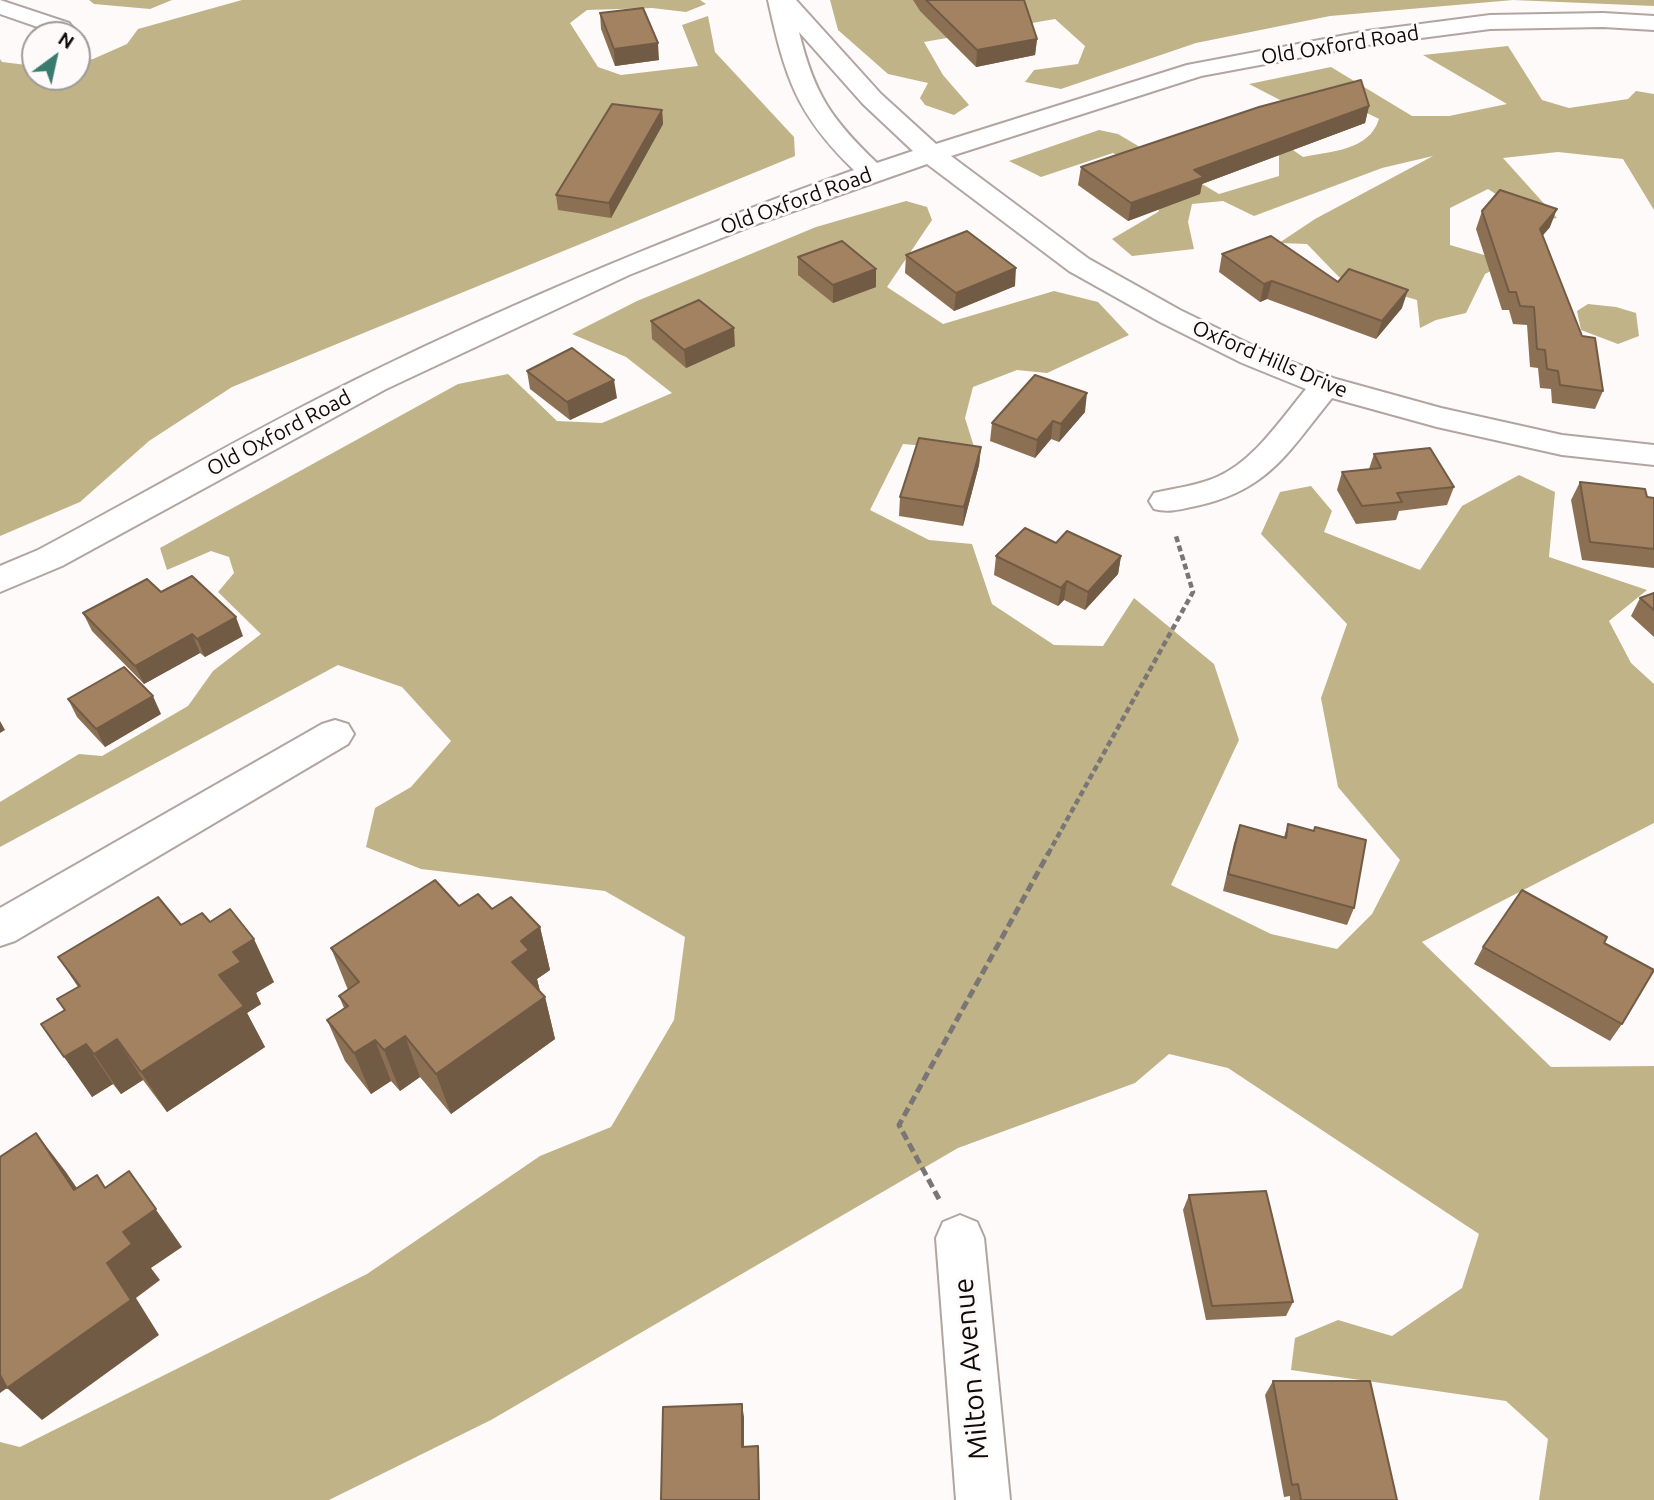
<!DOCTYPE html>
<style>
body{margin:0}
#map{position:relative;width:1654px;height:1500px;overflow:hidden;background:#fdfaf9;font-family:Ubuntu,sans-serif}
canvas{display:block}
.north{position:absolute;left:21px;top:21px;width:70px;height:70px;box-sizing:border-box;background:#fdfaf9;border:2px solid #9d9a99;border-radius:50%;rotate:33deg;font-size:19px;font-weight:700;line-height:28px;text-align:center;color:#0e0a09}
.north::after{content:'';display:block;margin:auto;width:24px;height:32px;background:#397c6e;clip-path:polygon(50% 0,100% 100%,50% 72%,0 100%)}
</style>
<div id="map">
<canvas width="1654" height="1500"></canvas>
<div class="north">N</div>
</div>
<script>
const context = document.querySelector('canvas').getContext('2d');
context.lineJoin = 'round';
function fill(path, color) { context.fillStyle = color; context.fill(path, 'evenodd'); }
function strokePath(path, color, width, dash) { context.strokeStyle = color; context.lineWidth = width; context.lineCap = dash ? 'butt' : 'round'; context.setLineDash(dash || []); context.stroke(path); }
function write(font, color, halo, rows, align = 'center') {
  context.font = font + ' Ubuntu,sans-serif'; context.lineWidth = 6; context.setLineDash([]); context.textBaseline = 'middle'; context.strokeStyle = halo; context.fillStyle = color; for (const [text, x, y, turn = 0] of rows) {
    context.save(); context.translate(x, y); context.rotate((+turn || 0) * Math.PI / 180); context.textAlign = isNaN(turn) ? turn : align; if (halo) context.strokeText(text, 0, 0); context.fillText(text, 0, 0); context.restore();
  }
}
fill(new Path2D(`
 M89 0H172L150 9 94 4Z
 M242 0H700L706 4 686 12 652 8 587 10 570 23 598 67 621 75 698 66 682 25 708 16 715 52 794 137 795 156 232 387 149 441 80 502 0 536V59L2 62 35 66V77H77V62L93 59 127 44 138 29Z
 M830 0H1654V6L1513 0 1330 16 1196 43 1061 89 1025 82 1034 70 1078 64 1085 46 1055 19 924 42 943 75 969 105 954 115 925 105 920 98 928 83 888 74 838 30Z
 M1508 46 1542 100 1569 108 1628 99 1636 91 1654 94V210L1623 159 1558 152 1503 158 1557 218 1537 221 1488 189 1450 208V245L1508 262 1485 274 1466 313 1436 320 1420 328 1417 300 1339 277 1307 244 1279 243 1315 219 1433 156 1382 168 1254 216 1223 201 1192 204 1188 222 1194 249 1132 256 1112 239 1158 212 1167 194 1162 180 1113 153 1041 177 1009 161 1099 130 1118 134 1219 194 1279 176V154L1254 123 1303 157C1331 151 1369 151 1379 119L1341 100H1280L1249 84 1331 67 1412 116H1449L1507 104 1423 55Z
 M906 201 927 207 932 220 887 287 943 324 1054 291 1098 302 1129 335 1047 373 1017 370 973 387 965 418 975 450 903 444 870 510 929 540 972 544 992 604 1054 645 1103 646 1134 598 1214 664 1239 740 1171 885 1271 934 1337 949 1372 914 1400 860 1338 787 1321 698 1347 624 1261 534 1280 492 1311 486 1332 511 1324 532 1420 570 1462 506 1519 475 1555 492 1549 557 1647 590 1609 621 1631 663 1654 684V823L1422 942 1551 1067 1654 1066V1500H1539L1548 1439 1506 1401 1291 1370 1295 1338 1338 1320 1392 1336 1462 1288 1479 1234 1228 1068 1169 1054 1135 1083 958 1148 491 1420 329 1500H0V1442L20 1447 367 1274 540 1156 611 1127 674 1020 685 937 605 891 421 869 366 847 375 808 411 787 451 741 402 687 338 665 0 847V802L79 754 102 756 188 706 213 671 261 634 218 592 234 573 229 557 211 551 167 570 160 548 458 384 508 374 557 421 602 423 672 393 626 357 572 334 637 301 816 227Z
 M1588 304 1616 307 1636 313 1639 336 1618 344 1581 330 1577 311Z`), '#c0b388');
const minor = new Path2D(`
 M0 0 69 23 73 28 69 33 61 35 0 14Z
 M768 0H796L881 94 936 144 1187 65 1367 31 1490 15 1603 13 1654 16V30L1603 27 1490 29 1367 45 1201 76 951 156 1089 259 1180 310 1264 351 1336 379 1441 408 1562 435 1654 445V465L1562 455 1437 427 1332 398C1288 452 1269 490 1196 506 1182 509 1169 513 1154 509L1149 501 1154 493C1175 488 1197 486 1217 477 1254 461 1281 419 1306 389L1242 363 1160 322 1069 271 927 164 754 225 629 275 386 389 62 566 0 592V566L38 550C147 492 254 429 365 375 525 297 687 230 854 170 796 114 785 77 768 0ZM799 32 863 104 913 151 877 163C831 119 814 94 799 32Z
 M335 720 348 724 354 734 348 744 15 941 0 946V908L322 724Z
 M960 1215 977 1222 984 1238 1010 1500H956L936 1238 943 1222Z`);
strokePath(minor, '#b1a5a1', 4);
strokePath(new Path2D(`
 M1048 854 1193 592 1176 536`), '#7a7675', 4.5, [6, 3.5]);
strokePath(new Path2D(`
 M939 1199 899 1125 1049 852`), '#7a7675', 5, [9, 4.5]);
fill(minor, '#fff');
fill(new Path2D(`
 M913 0H1024L1037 39 1035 55 976 67 920 11Z
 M600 13 659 60 615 66 601 29Z
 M1369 106 1365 123 1202 184 1200 194 1128 221 1078 185 1081 167Z
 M662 110 663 124 611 218 558 210 556 195Z
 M1482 211 1550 227 1542 236 1603 391 1595 409 1552 403 1551 389 1540 388 1538 368 1530 367 1527 325 1513 324 1509 310H1502L1476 229Z
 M1222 254 1338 282 1402 308 1376 339 1267 299 1260 302 1219 272Z
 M906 255 1015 286 954 311 905 273Z
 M798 257 876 287 833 303 798 275Z
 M651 321 735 346 686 368 652 339Z
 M527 371 617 398 570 420 530 389Z
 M1085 412 1059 442 1051 439 1035 458 990 441 992 423Z
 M981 447 979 465 963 526 899 516 900 497Z
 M1374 454 1454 487 1447 505 1399 511 1396 520 1356 524 1337 490 1342 472 1369 469Z
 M1580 482 1654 498V568L1582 560 1571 500Z
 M1056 543 1121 556 1118 574 1085 610 1064 600 1058 606 994 575 996 556Z
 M161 592 243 636 205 657 200 653 144 684 92 631 83 613Z
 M1654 593V637L1631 616 1640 598Z
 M68 699 161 714 105 747 77 717Z
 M1288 824 1313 831 1315 827 1354 908 1347 925 1223 891 1234 843 1240 825 1284 837Z
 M459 906 540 927 550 970 537 979 540 991 545 997 555 1039 451 1114 420 1077 400 1091 391 1081 371 1094 345 1061 327 1020 344 1008 339 996 348 990 331 948Z
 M210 922 274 982 256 993 261 1004 247 1013 265 1047 167 1112 143 1080 121 1094 113 1084 92 1097 64 1010 57 999 78 987 58 957 181 925Z
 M1604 943 1622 1024 1610 1041 1474 964 1483 947Z
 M1189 1195 1293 1302 1286 1316 1206 1320 1183 1210Z
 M1273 1381 1397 1500H1290V1496L1284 1497 1265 1395Z`), '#8c7054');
fill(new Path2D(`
 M1037 39 1035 55 976 67 977 50Z
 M658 43 659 60 615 66 614 49Z
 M1369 106 1365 123 1202 184 1200 194 1128 221 1131 203 1194 170Z
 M662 110 663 124 611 218 609 203Z
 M1557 209 1550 227 1533 247 1540 229Z
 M1016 268 1015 286 954 311 956 293Z
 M876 269V287L833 303V285Z
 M1272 281 1267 299 1260 302 1264 284Z
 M1408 290 1402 308 1376 339 1382 321Z
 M734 328 735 346 686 368 684 350Z
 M614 380 617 398 570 420 567 402Z
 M1087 393 1085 412 1059 442 1061 424Z
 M1053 421 1051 439 1035 458 1037 440Z
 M981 447 979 465 963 526 964 507Z
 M1121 556 1118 574 1085 610 1088 592Z
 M1067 581 1064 600 1058 606 1061 588Z
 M236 617 243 636 205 657 197 639Z
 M192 634 200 653 144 684 135 666Z
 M153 696 161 714 105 747 96 729Z
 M0 721 5 730 0 733Z
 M540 927 550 970 537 979 540 992 512 962 521 941Z
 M254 939 274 982 256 993 261 1004 247 1013 265 1047 167 1112 141 1072 219 975 233 952Z
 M545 997 555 1039 451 1114 436 1074Z
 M405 1036 420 1077 400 1091 384 1050Z
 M117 1039 143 1080 121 1094 94 1054Z
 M375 1040 391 1081 371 1094 354 1053Z
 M86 1044 113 1084 92 1097 64 1057Z
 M36 1133 66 1172 104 1228 74 1190Z
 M129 1171 182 1247 151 1268 160 1280 136 1298 159 1335 42 1420 7 1388 0 1393V1361L107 1263 123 1232Z
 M742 1404 744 1417V1459L742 1447Z
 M758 1446 759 1459 760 1500H759Z`), '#725b45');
const building = new Path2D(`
 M926 0H1024L1037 39 977 50Z
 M643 8 658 43 614 49 600 13Z
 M1361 80 1369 106 1194 170 1204 177 1131 203 1081 167 1259 107Z
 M612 104 662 110 609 203 556 195Z
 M1500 190 1557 209 1540 229 1582 336 1595 338 1603 391 1560 385 1558 371 1547 369 1545 350 1537 349 1534 307 1520 306 1516 292H1509L1482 211Z
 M967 231 1016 268 956 293 906 255Z
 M1271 236 1338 282 1349 269 1408 290 1382 321 1272 281 1264 284 1222 254Z
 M842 241 876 269 833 285 798 257Z
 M699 300 734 328 684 350 651 321Z
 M572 348 614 380 567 402 527 371Z
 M1035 375 1087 393 1061 424 1053 421 1037 440 992 423Z
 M919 438 981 447 964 507 900 497Z
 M1430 448 1454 487 1397 493 1402 502 1362 506 1342 472 1381 468 1374 454Z
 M1580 482 1645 489 1647 497 1654 498V549L1590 542Z
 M1025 528 1056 543 1067 531 1121 556 1088 592 1067 581 1061 588 996 556Z
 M192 576 236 617 197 639 192 634 135 666 83 613 147 579 161 592Z
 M1654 593V610L1640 598Z
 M124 667 153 696 96 729 68 699Z
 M1288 824 1314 831 1315 827 1366 840 1354 908 1228 874 1240 825 1286 838Z
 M435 880 459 906 478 894 492 909 511 897 540 927 521 941 529 950 512 962 545 997 436 1074 405 1036 384 1050 375 1040 354 1053 327 1020 348 1006 339 996 359 982 331 948Z
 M1522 890 1607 937 1604 943 1654 970 1622 1024 1483 947Z
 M158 897 181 925 202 913 210 922 230 909 254 939 233 952 241 962 219 975 244 1006 141 1072 117 1039 94 1054 86 1044 64 1057 41 1024 65 1010 57 999 80 986 58 957Z
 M36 1133 74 1190 97 1175 105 1188 129 1171 156 1209 123 1232 132 1244 107 1263 131 1300 7 1388 0 1375V1157Z
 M1266 1191 1293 1302 1212 1306 1189 1195Z
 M1273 1381H1370L1397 1500H1301L1298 1484 1292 1485Z
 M742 1404V1447L758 1446 759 1500H661L663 1407Z`);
fill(building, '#a38262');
strokePath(building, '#725b45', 2);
write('21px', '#0e0a09', '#fdfaf9', [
 ["Old Oxford Road",1340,45,-9],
 ["Old Oxford Road",796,201,-20],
 ["Oxford Hills Drive",1270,359,23],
 ["Old Oxford Road",279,433,-28]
]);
write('28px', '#0e0a09', '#fdfaf9', [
 ["Milton Avenue",971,1369,-95]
]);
</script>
